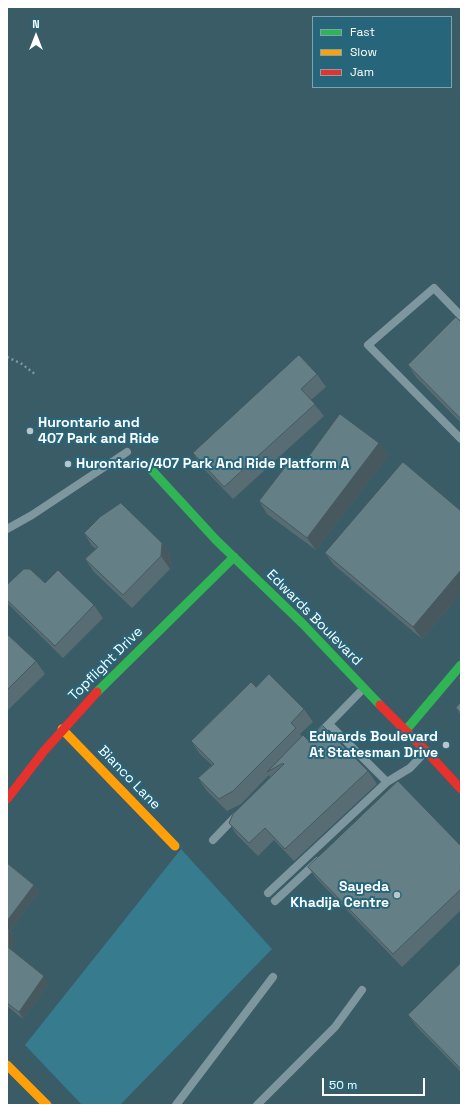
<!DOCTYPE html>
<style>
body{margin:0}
#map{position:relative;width:468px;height:1112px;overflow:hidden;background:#3a5c67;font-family:"Space Grotesk",sans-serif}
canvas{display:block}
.frame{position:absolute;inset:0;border:8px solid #fff;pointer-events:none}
.legend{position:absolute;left:312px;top:16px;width:140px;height:72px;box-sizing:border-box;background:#27667a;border:1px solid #7da3af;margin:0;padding:5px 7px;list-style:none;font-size:12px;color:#fff}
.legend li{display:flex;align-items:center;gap:8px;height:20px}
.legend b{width:20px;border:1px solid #7da3af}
.north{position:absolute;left:16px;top:16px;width:40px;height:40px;-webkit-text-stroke:3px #27667a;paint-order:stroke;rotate:0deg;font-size:11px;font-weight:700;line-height:16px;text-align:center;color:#fff}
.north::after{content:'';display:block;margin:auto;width:14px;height:18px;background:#fff;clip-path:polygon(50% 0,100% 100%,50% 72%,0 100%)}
.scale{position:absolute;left:322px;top:1078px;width:103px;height:18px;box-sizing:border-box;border:2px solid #fff;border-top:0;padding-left:5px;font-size:12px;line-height:14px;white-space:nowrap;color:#fff;-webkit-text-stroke:3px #27667a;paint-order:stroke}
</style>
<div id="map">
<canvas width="468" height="1112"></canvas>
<div class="frame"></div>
<ul class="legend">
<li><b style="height:5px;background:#30b455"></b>Fast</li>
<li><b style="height:5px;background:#ff9f0a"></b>Slow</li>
<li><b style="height:5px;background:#e5322d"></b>Jam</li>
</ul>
<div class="north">N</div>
<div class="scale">50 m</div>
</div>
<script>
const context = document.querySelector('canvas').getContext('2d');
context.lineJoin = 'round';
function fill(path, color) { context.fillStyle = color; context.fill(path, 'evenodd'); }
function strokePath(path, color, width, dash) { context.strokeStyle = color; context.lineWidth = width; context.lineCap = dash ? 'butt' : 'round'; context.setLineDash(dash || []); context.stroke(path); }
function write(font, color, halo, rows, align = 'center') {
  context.font = font + ' "Space Grotesk",sans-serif'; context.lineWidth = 4; context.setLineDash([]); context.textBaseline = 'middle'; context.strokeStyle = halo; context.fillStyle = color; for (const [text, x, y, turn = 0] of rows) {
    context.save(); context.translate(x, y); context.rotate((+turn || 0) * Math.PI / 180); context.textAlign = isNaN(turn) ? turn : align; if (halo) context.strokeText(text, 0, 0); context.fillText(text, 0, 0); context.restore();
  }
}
fill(new Path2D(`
 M181 849 272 949 120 1105H82L25 1045Z`), '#377b8f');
strokePath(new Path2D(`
 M7 357 22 364 36 375`), '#7e979e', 2.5, [2, 3]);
strokePath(new Path2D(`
 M461 316 434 288 368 345 461 439
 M7 529 32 515 127 452
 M329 724 387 782
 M318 735 363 689
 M213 840 236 816
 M268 893 387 782 410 768 426 751
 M275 901 318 861
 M176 1105 273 977
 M257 1105 335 1027 362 990`), '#7e979e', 8);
strokePath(new Path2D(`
 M148 466 216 540 303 624 380 705
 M97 692 234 557
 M406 730 461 665`), '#30b455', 9);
strokePath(new Path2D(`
 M62 729 175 846
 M7 1065 47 1105`), '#ff9f0a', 9);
strokePath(new Path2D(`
 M380 705 426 751 461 789
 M7 799 44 751 97 692`), '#e5322d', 9);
fill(new Path2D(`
 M461 322V423L416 377 408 365Z
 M317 374 326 387 311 400 324 416 233 499 201 466 193 453Z
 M379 443 388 455 316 550 267 514 259 501 302 465Z
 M461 511V593L422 639 334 565 325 553Z
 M84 533 162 543 171 556 170 569 132 608 94 572 85 559 96 549 92 546Z
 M45 583 94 605 103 618 63 658 9 605 7 603V600Z
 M7 634 36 661 45 674 7 711Z
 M256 687 304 709 313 722 300 734 302 737 368 771 377 784 294 861 274 840 258 856 237 835 229 823 270 777 269 775 241 804 227 811 207 791 198 778 212 765 200 754 191 741Z
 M461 702V716L456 708Z
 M461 846V910L402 967 317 879 308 867Z
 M7 863 34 885 39 892 10 930 14 936V952L49 983 23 1019 7 1006Z
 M461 963V1072L417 1027 408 1015Z`), '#576d73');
fill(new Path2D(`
 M379 443 388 455 316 550 307 538Z
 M162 543 171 556 170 569 161 556Z
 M461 570V593L422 639 413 627Z
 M34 885 39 892 10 930 14 936V955L9 948 7 931V921Z
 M44 976 49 983 23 1019 19 1012Z`), '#47595e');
const building = new Path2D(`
 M456 317 461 322V419L408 365Z
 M299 355 317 374 301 389 315 404 224 487 193 453Z
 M340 414 379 443 307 538 259 501 292 458 302 465Z
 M403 462 461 511V570L413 627 325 553Z
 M121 503 162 543 161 556 123 595 85 559 98 547 84 533 100 517Z
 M24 569H30L45 583 58 570 94 605 55 646 7 600V585Z
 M7 634 36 661 7 690Z
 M269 674 304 709 291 723 296 728 233 791 219 799 198 778 214 764 191 741 251 682 256 687Z
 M461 702V713L456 708Z
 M323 726 368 771 285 849 265 828 249 843 229 823 233 814 284 764 283 763 267 772 303 735 308 740Z
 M398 781 461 846V868L460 869 461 871V889L393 954 308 867Z
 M7 863 34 885 7 921Z
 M7 928 9 929V948L44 976 19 1012 7 1003Z
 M461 963V1069L408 1015Z`);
fill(building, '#657f86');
strokePath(building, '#47595e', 1);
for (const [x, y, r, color] of [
 [30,431,4,"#bac6ca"],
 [68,464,4,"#bac6ca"],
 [446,745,4,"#bac6ca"],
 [397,895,4,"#bac6ca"]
]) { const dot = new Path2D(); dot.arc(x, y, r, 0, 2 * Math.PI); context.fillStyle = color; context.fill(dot); strokePath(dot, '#27667a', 1.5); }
write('bold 14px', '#fff', '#27667a', [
 ["Hurontario and",38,423],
 ["407 Park and Ride",38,439],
 ["Hurontario/407 Park And Ride Platform A",76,464],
 ["Edwards Boulevard",438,737,"right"],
 ["At Statesman Drive",438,753,"right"],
 ["Sayeda",389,887,"right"],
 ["Khadija Centre",389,903,"right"]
], 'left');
write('14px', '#fff', '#27667a', [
 ["Edwards Boulevard",314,618,45],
 ["Topflight Drive",106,664,-45],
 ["Bianco Lane",129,778,46]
]);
</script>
